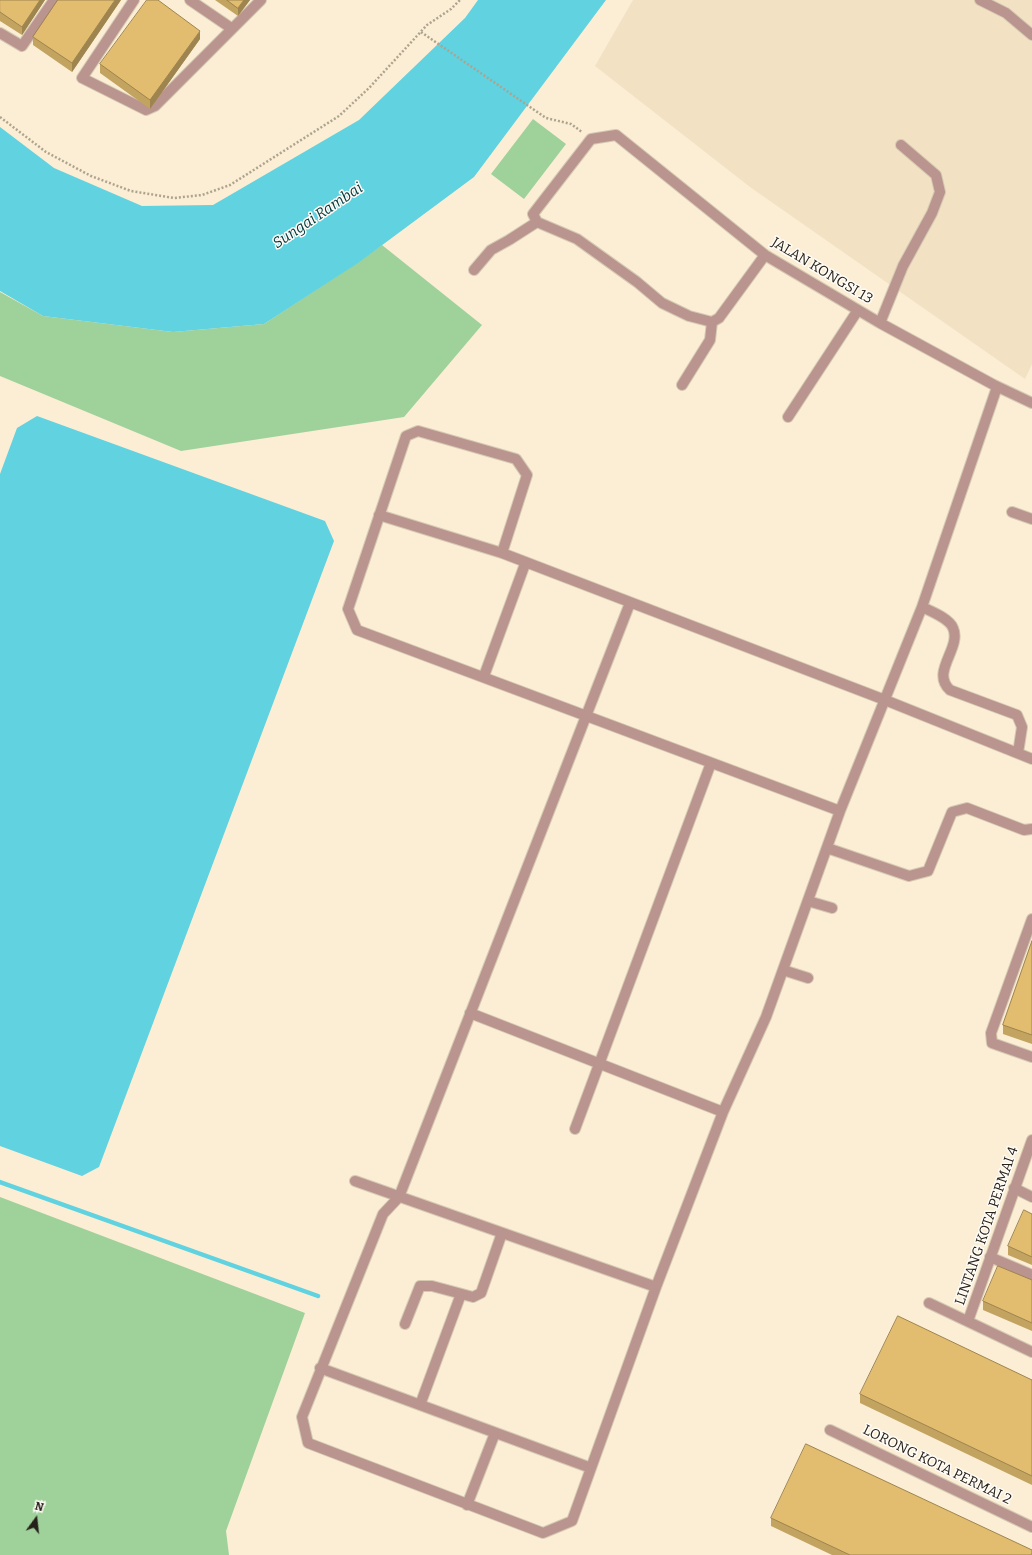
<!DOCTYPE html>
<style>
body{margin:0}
#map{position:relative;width:1032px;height:1555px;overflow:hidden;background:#fbeed4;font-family:Bitter,serif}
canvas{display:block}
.north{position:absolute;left:16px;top:1499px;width:40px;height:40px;-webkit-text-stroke:3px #fffcf7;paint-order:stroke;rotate:15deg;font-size:11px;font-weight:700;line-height:16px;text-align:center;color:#262118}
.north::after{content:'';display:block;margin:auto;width:14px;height:18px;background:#262118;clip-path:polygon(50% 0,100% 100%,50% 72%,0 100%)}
</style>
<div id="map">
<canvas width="1032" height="1555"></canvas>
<div class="north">N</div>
</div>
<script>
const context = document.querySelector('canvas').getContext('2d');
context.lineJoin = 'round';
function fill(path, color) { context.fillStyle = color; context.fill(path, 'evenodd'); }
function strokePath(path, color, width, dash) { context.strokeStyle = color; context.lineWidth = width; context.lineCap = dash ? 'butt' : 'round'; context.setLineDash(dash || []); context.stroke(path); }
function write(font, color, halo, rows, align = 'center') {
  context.font = font + ' Bitter,serif'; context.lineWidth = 3; context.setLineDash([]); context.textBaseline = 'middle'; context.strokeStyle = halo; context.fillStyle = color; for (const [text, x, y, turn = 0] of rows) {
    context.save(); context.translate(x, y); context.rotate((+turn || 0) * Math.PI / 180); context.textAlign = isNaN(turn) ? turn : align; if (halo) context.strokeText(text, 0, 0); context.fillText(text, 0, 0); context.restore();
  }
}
fill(new Path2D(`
 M633 0H1032V364L1025 379 750 187 595 66Z`), '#f2e1c2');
fill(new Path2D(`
 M533 119 566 144 524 199 491 174Z
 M382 245 482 325 404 417 181 451 0 376V292L43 316 173 332 264 324 357 263Z
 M0 1197 305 1313 226 1531 229 1555H0Z`), '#9fd19a');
fill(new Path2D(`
 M478 0H606L474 177 358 263 264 324 173 332 43 316 0 291V127L54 168 142 206 213 205 359 120 465 18Z
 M37 416 325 521 334 541 99 1167 82 1176 0 1146V474L17 428Z`), '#60d2e0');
strokePath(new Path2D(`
 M0 1182 318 1296`), '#60d2e0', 4.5);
const minor = new Path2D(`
 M134 0 82 78 146 110 155 106 261 0
 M190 0 231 28
 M980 0 1006 13 1032 35
 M0 33 22 46 54 0
 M765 255 719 318 712 322 689 316 662 303 637 282 577 239 537 222 533 214 591 139 616 135 765 255 880 323 994 385 1032 403
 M474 270 491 250 509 240 537 222
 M880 323 903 266 932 213 940 192 936 175 901 145
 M682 385 710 340 712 322
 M788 417 858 310
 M1012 512 1032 519
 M379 515 502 553 885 700 1032 759
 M502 553 527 475 516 459 418 431 406 436 348 609 357 630 840 811
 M630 603 399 1197 383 1214 302 1417 308 1443 543 1533 572 1521 656 1287 723 1112 766 1017 840 811 922 607 997 387
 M922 607C930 611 949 618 953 628 962 648 930 672 950 690L1017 715 1022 727 1018 753
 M484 676 525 564
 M827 848 909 876 928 871 952 812 967 808 1024 830 1032 829
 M808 901 832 908
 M1032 919 991 1033 992 1043 1032 1057
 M783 970 808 978
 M470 1013 723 1112
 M575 1129 711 763
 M355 1181 656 1287
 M1014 1188 1032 1197
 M990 1257 1032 1275
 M929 1303 1032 1352
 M968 1321 1032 1140
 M405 1324 420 1286H432L473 1297 481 1293 502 1233
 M320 1368 591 1468
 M420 1405 461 1294
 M830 1430 1032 1527
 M467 1505 495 1433`);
strokePath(minor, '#d5c9b2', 12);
strokePath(new Path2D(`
 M421 32 546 118 571 124 582 132
 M0 117 46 152 91 176 131 191 174 198 202 195 230 185 339 116 369 88 427 25 451 9 460 0`), '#ada38f', 2.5, [2, 2]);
strokePath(minor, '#ba948e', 10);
fill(new Path2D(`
 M0 0H45L22 35 0 21Z
 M121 0 72 72 33 45V37Z
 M215 0H250L238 16Z
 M200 39 150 109 100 73V64Z
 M1032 941V1044L1003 1034V1025Z
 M1032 1214V1265L1008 1255V1246Z
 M1032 1280V1331L983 1310V1301Z
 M1032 1380V1485L860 1403V1394Z
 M771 1518 1032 1555H832L771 1526Z`), '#c2a360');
fill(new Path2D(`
 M40 0H45L22 35V27Z
 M115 0H121L72 72V63Z
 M244 0H250L238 16V8Z
 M200 31V39L150 109V100Z`), '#9e844e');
const building = new Path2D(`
 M0 0H40L22 27 0 12Z
 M58 0H115L72 63 33 37Z
 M147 0H158L200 31 150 100 100 64Z
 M227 0H244L238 8Z
 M1032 941V1035L1003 1025Z
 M1024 1210 1032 1214V1257L1008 1246Z
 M998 1266 1032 1280V1323L983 1301Z
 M898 1316 1032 1380V1476L860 1394Z
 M806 1444 1032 1550V1553L1031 1555H850L771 1518Z`);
fill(building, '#e2bd70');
strokePath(building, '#9e844e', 1);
write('14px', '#262118', '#fffcf7', [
 ["JALAN KONGSI 13",822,271,31],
 ["LINTANG KOTA PERMAI 4",987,1226,-71],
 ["LORONG KOTA PERMAI 2",937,1465,26]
]);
write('italic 15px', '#00383e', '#fffcf7', [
 ["Sungai Rambai",318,216,-34]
]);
</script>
